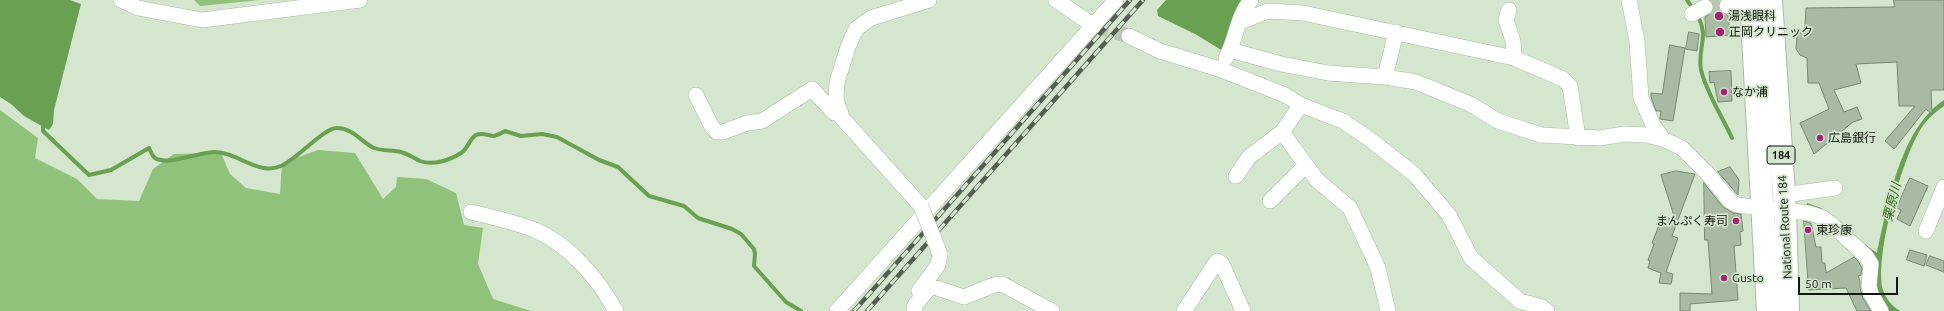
<!DOCTYPE html>
<meta charset="utf-8">
<style>
body{margin:0}
#map{position:relative;width:1944px;height:311px;overflow:hidden;background:#d4e6cd;font-family:Ubuntu,sans-serif}
canvas{display:block}
.scale{position:absolute;left:1798px;top:277px;width:100px;height:18px;box-sizing:border-box;border:2px solid #11170e;border-top:0;padding-left:5px;font-size:12px;line-height:14px;white-space:nowrap;color:#11170e;-webkit-text-stroke:3px #d4e6cd;paint-order:stroke}
</style>
<div id="map">
<canvas width="1944" height="311"></canvas>
<div class="scale">50 m</div>
</div>
<script>
const context = document.querySelector('canvas').getContext('2d');
context.lineJoin = 'round';
function fill(path, color) { context.fillStyle = color; context.fill(path, 'evenodd'); }
function strokePath(path, color, width, dash) { context.strokeStyle = color; context.lineWidth = width; context.lineCap = dash ? 'butt' : 'round'; context.setLineDash(dash || []); context.stroke(path); }
function write(font, color, halo, rows, align = 'center') {
  context.font = font + ' Ubuntu,"Noto Sans JP",sans-serif'; context.lineWidth = 3.5; context.setLineDash([]); context.textBaseline = 'middle'; context.strokeStyle = halo; context.fillStyle = color; for (const [text, x, y, turn = 0] of rows) {
    context.save(); context.translate(x, y); context.rotate((+turn || 0) * Math.PI / 180); context.textAlign = isNaN(turn) ? turn : align; if (halo) context.strokeText(text, 0, 0); context.fillText(text, 0, 0); context.restore();
  }
}
fill(new Path2D(`
 M194 0H260L200 6Z
 M0 110 38 138 35 158 77 179 97 199 139 201 153 169 174 154 221 153 230 174 246 188 280 194 282 163 318 150 355 153 383 199 396 187 397 177 426 179 456 193 464 225 483 228 478 264 493 299 531 311H0Z`), '#90c27b');
fill(new Path2D(`
 M0 0H70L81 4 54 110 53 124 49 130 24 116 11 104 0 97Z
 M1166 0H1244L1223 51 1195 34 1158 16 1157 10Z
 M1944 100V106C1934 113 1925 121 1919 132 1902 161 1874 257 1883 290 1886 299 1892 306 1900 311H1887L1876 294 1875 265 1877 259 1849 236 1806 208 1807 203 1821 208 1835 218 1852 235 1877 253C1888 204 1900 129 1944 100Z`), '#6aa051');
strokePath(new Path2D(`
 M1687 0 1694 10
 M1697 15C1710 36 1697 49 1701 70 1707 94 1722 116 1732 138
 M43 126V131L89 175 111 170 149 148C151 152 152 156 155 158 167 166 199 152 215 152 238 152 257 176 281 166 296 160 325 127 337 128 353 128 361 142 374 148 382 151 393 150 401 152 408 154 414 158 420 161 433 166 450 160 461 153 468 149 469 139 476 135 482 132 489 136 494 136 498 135 502 133 505 131L521 136 542 134 557 137 599 160 618 167 649 196 684 206 698 218 732 229 741 234 754 249 755 254 754 266 786 302 801 311`), '#6aa051', 4);
const building = new Path2D(`
 M1894 0H1944V90H1931L1932 114 1926 109 1894 149 1885 141 1915 106H1899L1897 62 1856 64 1861 83 1834 90 1844 112 1857 107 1862 119 1853 122 1814 154 1800 123 1829 109 1819 83H1808L1807 58 1800 55 1796 49 1797 36 1805 27 1806 8 1894 7Z
 M1718 4 1720 11 1728 15 1730 35 1706 37 1705 17 1712 12 1713 5Z
 M1689 32 1699 34 1697 51 1686 49Z
 M1670 45 1685 48 1673 121 1660 119 1661 111H1656L1651 97V93L1662 94Z
 M1731 71 1732 101 1718 102 1714 82 1710 83 1709 72Z
 M1730 167 1739 180 1738 195 1718 172Z
 M1676 171 1695 174 1672 236 1678 238 1666 272 1673 274 1671 284 1659 283 1661 273 1648 268 1650 261 1648 260 1654 244 1652 243 1663 215 1676 222 1661 175Z
 M1910 178 1928 186 1910 226 1897 219 1901 210 1897 208Z
 M1704 183 1723 207 1733 213 1741 214 1743 231 1740 232 1741 245 1734 246 1738 300 1690 304V311H1680V293L1712 294 1708 240H1705Z
 M1804 221 1811 223 1816 247H1821L1822 263H1825L1826 273 1854 257 1858 261 1862 268 1861 275 1858 276 1860 281V288L1863 298 1871 311H1857L1846 288 1809 290Z
 M1910 250 1927 255 1924 266 1907 260Z
 M1930 256 1944 261V272L1926 265Z`);
fill(building, '#a9baa2');
strokePath(building, '#778770', 1);
strokePath(new Path2D(`
 M1705 7 1727 6
 M1094 26 1129 36`), '#b7c7b0', 15, [15, 8]);
const minor = new Path2D(`
 M121 0 138 8 202 20 360 0
 M1056 0 1094 26
 M1629 0 1637 41 1641 98 1653 125 1663 139
 M1727 6 1751 5
 M1509 10 1506 20 1513 41 1514 58
 M1692 14 1705 7
 M1240 22 1268 11 1303 13 1514 58 1563 79 1570 86 1578 138
 M1129 36 1160 51 1219 69 1285 95 1301 105 1343 121 1368 138 1414 174 1449 215 1471 258 1520 301 1542 307 1547 311
 M1230 50 1281 64 1328 73 1385 77 1416 82 1470 104 1498 121 1541 135 1600 138 1624 134 1646 135 1663 139 1682 148 1707 173 1730 201 1737 205 1809 213 1821 217 1830 223 1866 256 1871 264 1869 286 1871 294 1881 311
 M1226 58C1236 40 1237 16 1251 0
 M1385 77 1396 32
 M696 95 712 127 717 132H723L747 123 762 121 812 89 834 113H841
 M1282 132 1317 180 1350 208 1378 268 1388 311
 M1236 176 1249 157 1282 132 1301 105
 M1784 195 1835 188
 M1270 201 1306 165
 M921 206 842 118 836 99 837 82 848 47 856 29 871 18 929 0
 M471 212C492 217 514 222 535 230 570 245 598 279 616 311
 M1926 231 1944 187
 M919 291 938 265 940 254
 M837 311 1116 0
 M914 311 915 305 931 286 964 297 994 285 1002 284 1052 311
 M1184 311 1217 261 1222 264 1243 311`);
const highway = new Path2D(`
 M1751 0 1768 311
 M1771 0 1785 209 1788 311`);
strokePath(minor, '#aabba3', 16);
strokePath(highway, '#aabba3', 24);
strokePath(minor, '#fff', 15);
strokePath(highway, '#fff', 22);
const rail = new Path2D(`
 M854 311 1130 0
 M867 311 1143 0`);
strokePath(rail, '#555f51', 4.5);
strokePath(rail, '#d4e6cd', 3, [9]);
const minorBridge = new Path2D(`
 M921 206 940 254`);
strokePath(minorBridge, '#aabba3', 16, []);
strokePath(minorBridge, '#fff', 15);
for (const [x, y, r, color] of [
 [1719,16,5,"#a32475"],
 [1720,32,5,"#a32475"],
 [1724,92,4,"#a32475"],
 [1820,138,4,"#a32475"],
 [1736,221,4,"#a32475"],
 [1808,230,4,"#a32475"],
 [1724,278,4,"#a32475"]
]) { const dot = new Path2D(); dot.arc(x, y, r, 0, 2 * Math.PI); context.fillStyle = color; context.fill(dot); strokePath(dot, '#d4e6cd', 1.5); }
for (const [x, y, w] of [
 [1781,155,28]
]) { const box = new Path2D(); box.roundRect(x - w / 2, y - 9, w, 18, 3); context.fillStyle = '#d4e6cd'; context.fill(box); strokePath(box, '#11170e', 1); }
write('bold 11px', '#11170e', null, [
 ["184",1781,155]
]);
write('12px', '#11170e', '#d4e6cd', [
 ["湯浅眼科",1728,16],
 ["正岡クリニック",1729,32],
 ["なか浦",1732,92],
 ["広島銀行",1828,138],
 ["まんぷく寿司",1728,221,"right"],
 ["東珍康",1816,230],
 ["Gusto",1732,278]
], 'left');
write('12px', '#11170e', '#d4e6cd', [
 ["National Route 184",1785,227,-93]
]);
write('italic 13px', '#336614', '#d4e6cd', [
 ["栗原川",1892,202,-76]
]);
</script>
